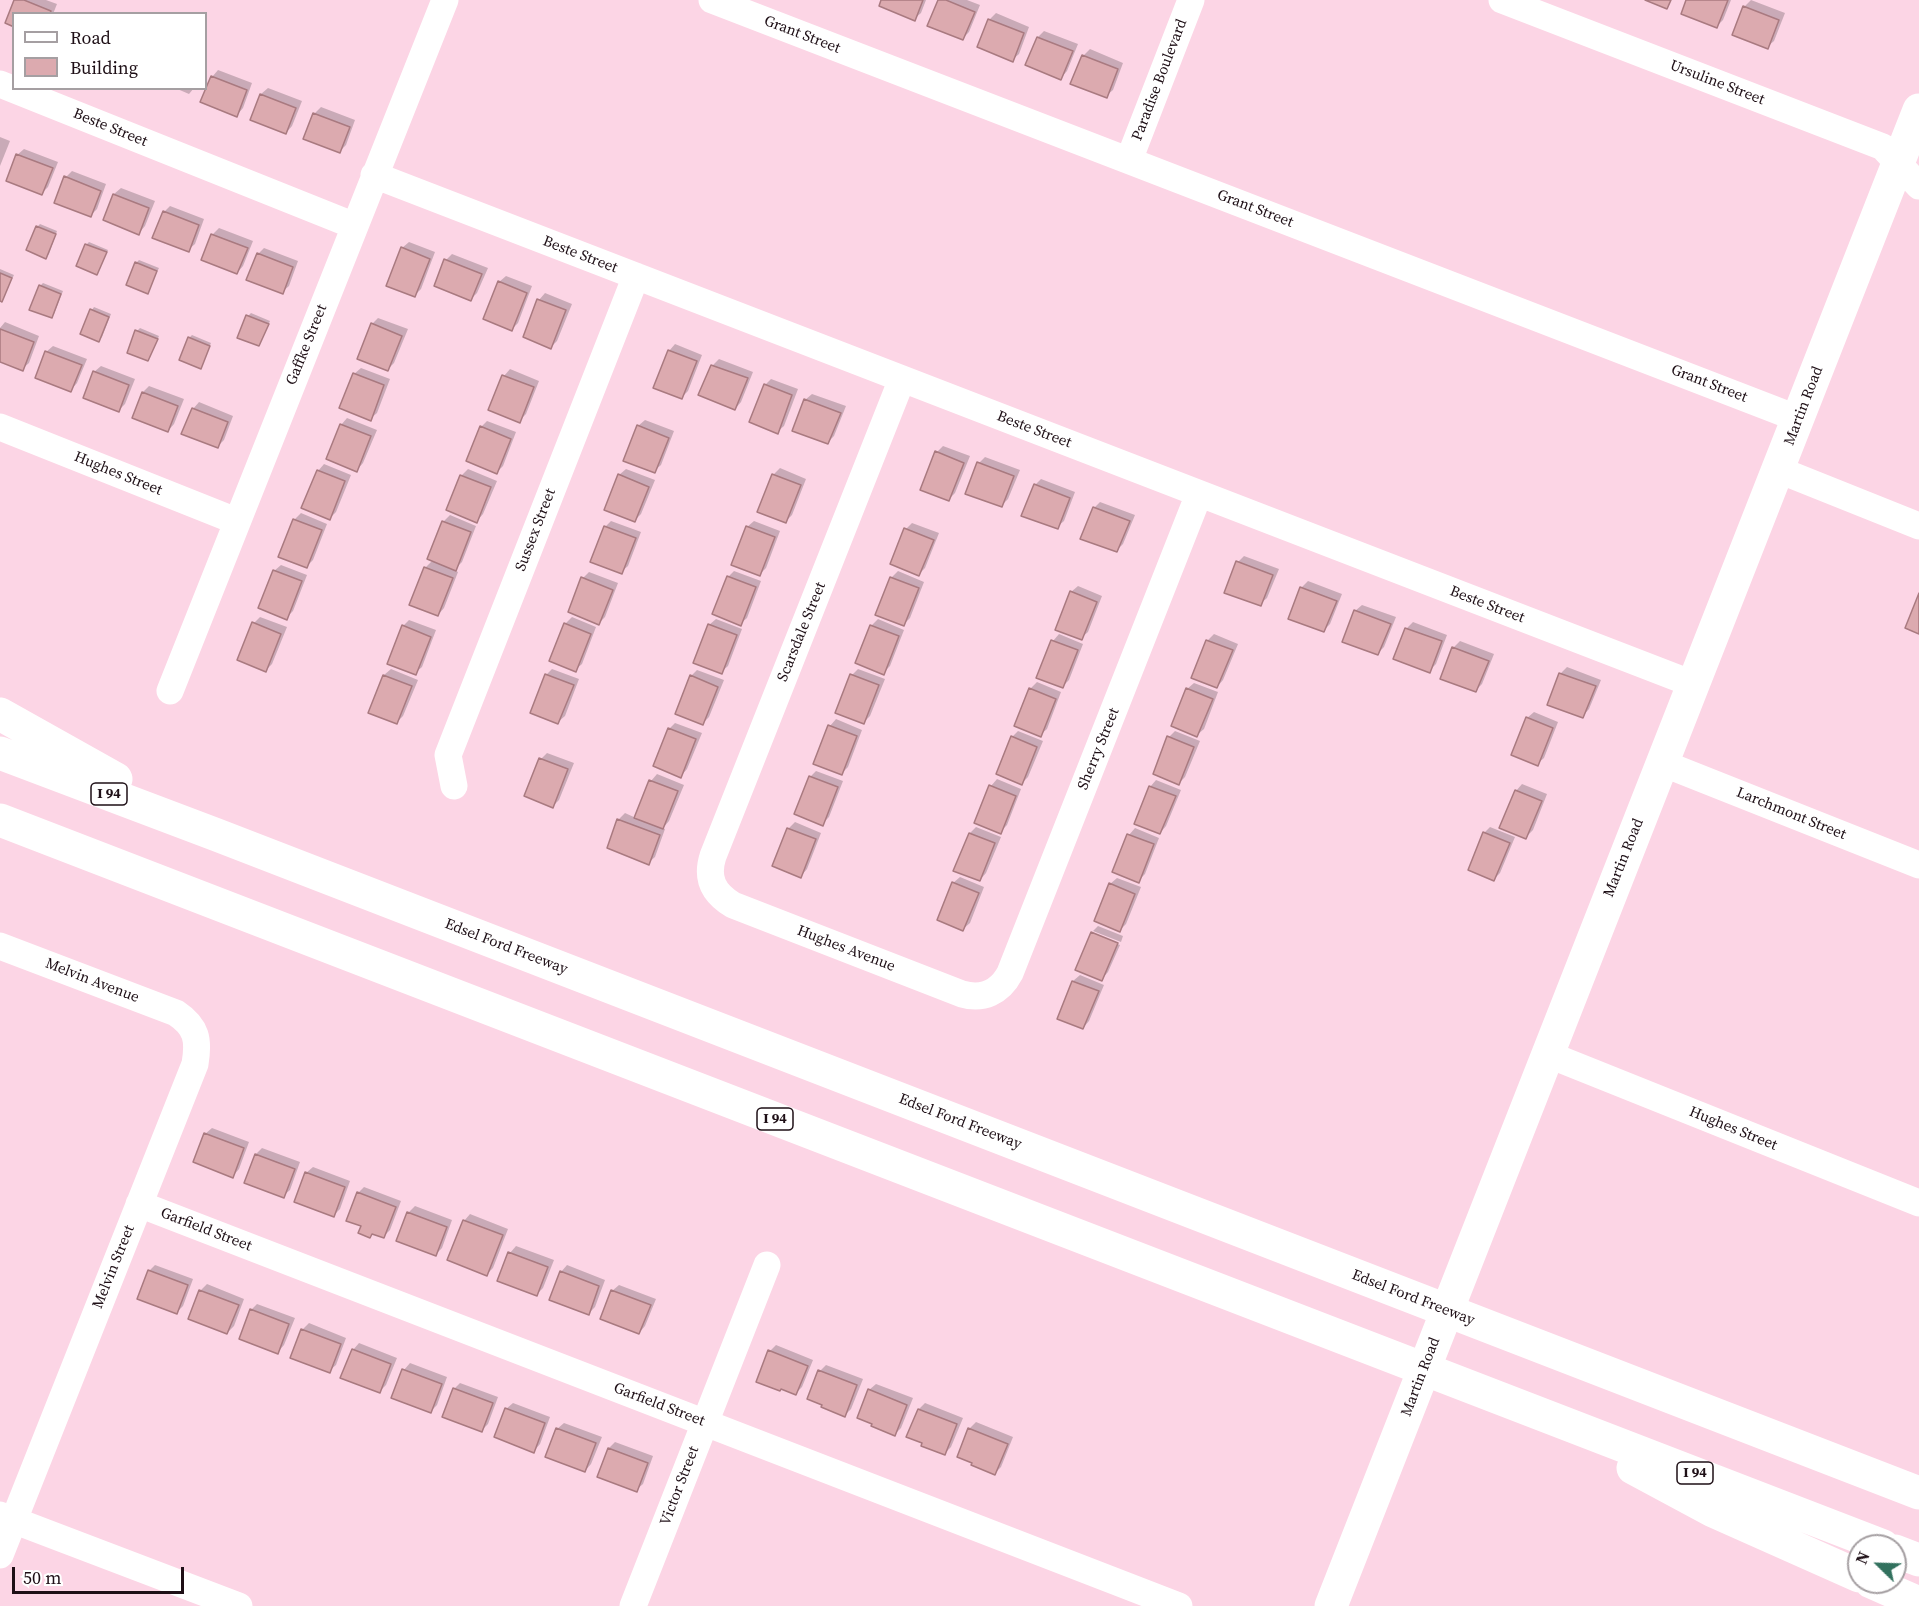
<!DOCTYPE html>
<style>
body{margin:0}
#map{position:relative;width:1919px;height:1606px;overflow:hidden;background:#fcd5e5;font-family:"Source Serif 4",serif}
canvas{display:block}
.legend{position:absolute;left:12px;top:12px;width:195px;height:78px;box-sizing:border-box;background:#fff;border:2px solid #a59fa2;margin:0;padding:8px 10px;list-style:none;font-size:18px;color:#1e0f16}
.legend li{display:flex;align-items:center;gap:12px;height:30px}
.legend b{width:30px;border:2px solid #a59fa2}
.north{position:absolute;left:1847px;top:1534px;width:60px;height:60px;box-sizing:border-box;background:#fff;border:2px solid #a59fa2;border-radius:50%;rotate:293deg;font-size:16px;font-weight:700;line-height:24px;text-align:center;color:#1e0f16}
.north::after{content:'';display:block;margin:auto;width:21px;height:27px;background:#32715e;clip-path:polygon(50% 0,100% 100%,50% 72%,0 100%)}
.scale{position:absolute;left:12px;top:1567px;width:172px;height:27px;box-sizing:border-box;border:3px solid #1e0f16;border-top:0;padding-left:8px;font-size:18px;line-height:21px;white-space:nowrap;color:#1e0f16;-webkit-text-stroke:4px #fff;paint-order:stroke}
</style>
<div id="map">
<canvas width="1919" height="1606"></canvas>
<ul class="legend">
<li><b style="height:8px;background:#fff"></b>Road</li>
<li><b style="height:16px;background:#dcaaaf"></b>Building</li>
</ul>
<div class="north">N</div>
<div class="scale">50 m</div>
</div>
<script>
const context = document.querySelector('canvas').getContext('2d');
context.lineJoin = 'round';
function fill(path, color) { context.fillStyle = color; context.fill(path, 'evenodd'); }
function strokePath(path, color, width, dash) { context.strokeStyle = color; context.lineWidth = width; context.lineCap = dash ? 'butt' : 'round'; context.setLineDash(dash || []); context.stroke(path); }
function write(font, color, halo, rows, align = 'center') {
  context.font = font + ' "Source Serif 4",serif'; context.lineWidth = 6; context.setLineDash([]); context.textBaseline = 'middle'; context.strokeStyle = halo; context.fillStyle = color; for (const [text, x, y, turn = 0] of rows) {
    context.save(); context.translate(x, y); context.rotate((+turn || 0) * Math.PI / 180); context.textAlign = isNaN(turn) ? turn : align; if (halo) context.strokeText(text, 0, 0); context.fillText(text, 0, 0); context.restore();
  }
}
fill(new Path2D(`
 M15 0H46L57 4 53 14H14L6 22Z
 M883 0H926L921 13 914 19Z
 M939 0H967L980 5 969 32 963 38Z
 M1688 0H1731L1723 20 1716 27Z
 M1751 0 1785 13 1774 41 1767 47 1734 34 1745 6Z
 M996 13 1029 27 1019 54 1012 60 989 20Z
 M1044 31 1078 44 1067 71 1061 78 1038 37Z
 M1090 49 1123 63 1113 90 1106 96 1083 56Z
 M218 70 252 83 243 108 237 115 212 77Z
 M175 88H194L189 94Z
 M268 88 302 101 292 126 286 133 252 119 261 94Z
 M321 107 355 120 346 145 339 152 305 138 315 113Z
 M0 137 10 141 0 166Z
 M24 149 58 162 48 187 42 193 17 155Z
 M72 171 106 184 97 209 90 216 66 177Z
 M121 188 155 201 145 226 139 233 105 220 114 194Z
 M170 206 204 219 195 244 188 250 164 212Z
 M40 224 57 231 49 254 46 257 37 227Z
 M219 228 253 241 243 266 237 273 203 259 213 234Z
 M89 242 108 250 97 273 86 245Z
 M409 242 435 252 421 289 415 295 402 248Z
 M264 248 298 261 289 286 282 292 258 254Z
 M452 254 488 268 477 293 471 299 446 260Z
 M139 260 159 268 147 292 136 263Z
 M0 269 14 275 2 300 0 299Z
 M506 276 532 286 518 323 512 329 499 282Z
 M43 283 63 291 54 314 51 317 40 286Z
 M545 293 572 304 557 341 551 347 539 300Z
 M94 307 111 314 102 337 99 340 92 310Z
 M251 313 270 321 259 345 248 316Z
 M378 318 408 329 394 363 388 369 372 324Z
 M5 322 39 336 29 363 22 369 0 361V328Z
 M140 328 159 336 148 360 137 331Z
 M192 335 211 343 200 367 189 338Z
 M675 344 702 355 688 391 681 398 669 351Z
 M53 346 87 359 77 383 71 390 46 352Z
 M719 359 753 372 741 402 735 409 712 366Z
 M101 366 135 379 125 404 119 410 94 372Z
 M361 368 390 379 377 413 370 419 354 374Z
 M510 369 539 381 526 414 519 421 504 376Z
 M771 379 798 389 784 426 777 432 765 385Z
 M149 386 184 399 174 424 168 431 134 417 143 392Z
 M812 394 846 406 834 436 828 442 805 400Z
 M199 402 233 416 224 440 217 447 193 409Z
 M347 418 377 430 363 463 357 470 341 425Z
 M645 420 674 431 661 465 654 471 638 426Z
 M487 421 516 432 503 466 497 472 481 427Z
 M943 446 970 456 955 493 949 499 937 452Z
 M985 457 1020 470 1008 499 1001 506 979 463Z
 M324 464 351 475 336 512 330 518 318 471Z
 M780 468 806 479 792 515 785 522 773 475Z
 M468 469 497 481 483 514 477 521 461 476Z
 M626 469 655 480 641 514 635 520 619 475Z
 M1041 479 1075 492 1064 521 1057 527 1035 485Z
 M1100 502 1135 515 1123 544 1116 551 1094 508Z
 M301 513 327 524 313 560 306 567 294 520Z
 M450 515 476 526 462 562 454 570 458 572 444 608 438 615 425 568 433 560 443 522Z
 M611 521 641 532 628 566 621 572 605 527Z
 M754 521 780 531 766 568 760 574 747 527Z
 M912 523 939 533 925 568 919 574 906 529Z
 M1244 556 1279 569 1267 598 1260 604 1238 562Z
 M281 565 307 575 293 611 286 618 274 571Z
 M734 571 761 581 747 618 740 624 728 577Z
 M898 571 924 582 910 618 904 624 891 578Z
 M589 572 618 583 605 617 599 623 583 578Z
 M1308 581 1342 594 1330 624 1324 630 1301 588Z
 M1078 586 1102 596 1088 632 1081 638 1071 592Z
 M1362 605 1396 617 1384 647 1378 653 1355 611Z
 M260 617 287 627 272 664 266 670 254 623Z
 M572 617 596 627 582 664 575 670 565 624Z
 M716 619 742 629 728 666 721 672 709 625Z
 M878 619 904 630 890 666 883 673 871 626Z
 M409 620 436 630 422 667 415 673 403 626Z
 M1413 622 1447 635 1436 664 1429 671 1395 658 1407 628Z
 M1059 634 1083 644 1069 680 1062 687 1038 677 1053 641Z
 M1214 634 1238 644 1223 680 1217 687 1207 641Z
 M1460 641 1494 654 1482 684 1476 690 1453 648Z
 M1567 667 1601 680 1589 709 1583 716 1560 674Z
 M391 669 418 680 403 716 396 723 370 712 384 675Z
 M552 669 579 679 565 716 558 722 546 675Z
 M858 669 885 679 870 716 864 722 852 675Z
 M697 670 724 680 709 717 703 723 691 676Z
 M1037 682 1061 692 1047 729 1040 735 1030 689Z
 M1194 683 1218 692 1204 729 1197 735 1187 689Z
 M1534 712 1558 722 1544 758 1537 764 1527 718Z
 M836 719 862 730 848 767 842 773 830 726Z
 M675 723 702 733 687 769 681 776 669 729Z
 M1018 731 1043 741 1028 777 1022 783 1012 737Z
 M1175 731 1200 741 1185 777 1179 783 1169 737Z
 M547 753 574 763 559 800 553 806 541 759Z
 M816 771 843 781 829 817 822 824 810 777Z
 M657 774 684 785 669 821 663 828 665 829 655 857 648 863 618 820 625 813 636 818 651 781Z
 M997 779 1021 789 1007 825 1000 832 976 822 991 786Z
 M1156 780 1181 790 1166 826 1160 833 1150 787Z
 M1522 784 1547 794 1533 830 1526 837 1516 791Z
 M795 822 821 833 807 869 801 876 788 829Z
 M976 827 1001 837 986 873 980 880 970 833Z
 M1490 827 1515 837 1500 873 1494 879 1484 833Z
 M1135 828 1159 838 1145 874 1138 881 1129 835Z
 M960 877 984 887 970 923 963 929 953 883Z
 M1117 878 1141 887 1126 924 1120 930 1110 884Z
 M1098 926 1123 936 1121 942 1093 931Z
 M1093 932V934L1120 945 1108 972 1102 979 1092 933Z
 M1080 975 1104 985 1089 1021 1083 1028 1059 1018 1073 981Z
 M212 1128 249 1142 239 1169 233 1176 205 1134Z
 M262 1148 300 1162 290 1190 283 1196 256 1154Z
 M313 1167 350 1181 340 1209 334 1215 306 1173Z
 M364 1187 401 1201 390 1230 384 1236 374 1233 370 1237 358 1193Z
 M415 1206 452 1220 442 1248 436 1254 408 1213Z
 M470 1214 508 1229 493 1268 487 1274 464 1221Z
 M516 1246 554 1260 543 1288 537 1294 499 1280 510 1253Z
 M155 1265 193 1279 183 1306 176 1313 149 1271Z
 M567 1265 605 1280 595 1307 588 1314 561 1272Z
 M207 1284 244 1299 234 1326 227 1333 200 1291Z
 M619 1285 656 1299 645 1326 639 1333 612 1291Z
 M257 1304 295 1318 284 1345 278 1352 251 1310Z
 M309 1323 346 1338 336 1365 329 1371 302 1330Z
 M359 1343 397 1358 386 1385 380 1391 353 1350Z
 M776 1345 813 1360 802 1387 796 1393 770 1351Z
 M410 1363 447 1377 437 1405 431 1411 393 1397 404 1370Z
 M826 1365 863 1379 851 1409 845 1415 820 1371Z
 M460 1383 498 1397 488 1424 481 1431 454 1389Z
 M876 1384 913 1398 901 1428 895 1434 869 1390Z
 M513 1403 550 1417 540 1444 534 1451 506 1409Z
 M925 1403 963 1418 951 1447 945 1453 919 1409Z
 M976 1422 1013 1437 1001 1467 995 1473 969 1429Z
 M564 1423 602 1437 591 1464 585 1471 557 1429Z
 M615 1442 653 1456 643 1484 636 1490 599 1476 609 1448Z`), '#0003');
const building = new Path2D(`
 M14 0H24L51 11 50 14H14V27L5 23Z
 M881 0H923L915 21 879 6Z
 M938 0H946L975 12 963 40 927 26Z
 M1645 0H1671L1667 9Z
 M1686 0H1728L1717 28 1681 14Z
 M1743 6 1779 20 1768 49 1732 35Z
 M988 19 1024 33 1013 62 977 47Z
 M1037 37 1073 51 1061 80 1025 65Z
 M1082 55 1118 69 1107 98 1070 84Z
 M211 76 247 90 237 117 200 102Z
 M260 94 296 108 286 134 250 120Z
 M313 113 350 127 340 153 303 139Z
 M16 154 53 168 42 195 6 181Z
 M64 176 101 191 91 217 54 203Z
 M113 194 149 208 139 235 103 220Z
 M163 211 199 225 189 252 152 238Z
 M36 226 56 234 46 259 26 250Z
 M211 234 248 248 237 274 201 260Z
 M85 244 107 252 97 275 76 266Z
 M401 247 430 259 415 297 386 286Z
 M257 253 293 267 283 294 246 280Z
 M444 259 482 274 471 301 434 286Z
 M135 262 157 271 148 294 126 285Z
 M0 273 12 278 2 302 0 301Z
 M498 281 527 293 512 331 483 319Z
 M39 285 61 294 52 318 29 310Z
 M537 299 566 310 551 349 523 337Z
 M90 309 109 317 99 342 80 334Z
 M246 315 269 324 259 346 237 338Z
 M371 323 402 336 388 371 357 359Z
 M0 329 34 342 23 371 0 362Z
 M135 330 158 339 148 361 127 353Z
 M188 337 210 346 201 369 179 360Z
 M668 350 697 361 682 399 653 388Z
 M45 351 82 365 71 392 35 378Z
 M711 365 748 378 735 410 698 395Z
 M93 371 129 385 119 412 83 398Z
 M353 373 384 385 371 421 339 408Z
 M502 375 534 387 520 423 488 410Z
 M764 384 792 395 778 434 749 422Z
 M142 392 178 406 168 432 132 418Z
 M804 399 841 413 828 444 792 431Z
 M192 408 228 422 218 448 181 434Z
 M340 424 371 436 357 472 326 459Z
 M637 425 669 438 655 473 623 461Z
 M480 426 511 439 497 474 466 461Z
 M935 451 964 463 949 501 920 490Z
 M977 462 1014 476 1002 507 965 494Z
 M317 470 345 481 330 520 301 508Z
 M618 474 649 487 635 522 604 510Z
 M772 474 801 485 786 523 757 512Z
 M460 475 491 487 477 523 446 510Z
 M1034 484 1070 498 1058 529 1021 516Z
 M1093 507 1130 521 1117 552 1080 539Z
 M293 519 322 530 307 568 278 557Z
 M442 521 471 532 456 571 427 559Z
 M604 526 636 538 622 574 590 562Z
 M746 526 775 537 760 576 731 565Z
 M904 528 934 540 919 576 890 564Z
 M1236 561 1273 575 1261 606 1224 593Z
 M424 567 453 578 438 616 409 605Z
 M273 570 302 581 287 620 258 608Z
 M727 576 756 587 741 626 712 614Z
 M581 577 613 590 599 625 568 612Z
 M890 577 919 588 904 626 875 615Z
 M1300 587 1337 601 1324 632 1288 619Z
 M1070 591 1097 602 1082 640 1055 630Z
 M1919 593V634L1905 628Z
 M1354 610 1391 624 1378 655 1342 642Z
 M252 622 281 634 266 672 237 660Z
 M564 623 591 634 576 672 549 661Z
 M708 624 737 635 722 674 693 663Z
 M402 625 431 637 416 675 387 664Z
 M870 625 899 636 884 675 855 663Z
 M1405 628 1442 641 1430 673 1393 659Z
 M1051 640 1078 650 1063 688 1036 678Z
 M1206 640 1233 650 1217 688 1191 678Z
 M1452 647 1489 661 1476 692 1440 679Z
 M1559 673 1596 686 1583 718 1547 705Z
 M545 674 574 685 558 724 530 713Z
 M850 674 879 685 864 724 835 713Z
 M383 675 412 686 397 724 368 713Z
 M690 675 718 687 703 725 675 714Z
 M1029 688 1056 699 1041 737 1014 726Z
 M1186 688 1213 699 1197 737 1171 726Z
 M1526 717 1553 728 1538 766 1511 755Z
 M828 725 857 736 842 775 813 764Z
 M668 728 696 739 681 778 653 766Z
 M1011 736 1037 747 1022 785 996 774Z
 M1167 736 1194 747 1179 785 1153 774Z
 M539 758 568 769 553 808 524 796Z
 M809 776 838 787 823 826 794 814Z
 M649 780 678 791 663 829 634 818Z
 M989 785 1016 796 1001 834 974 823Z
 M1149 786 1176 796 1160 834 1134 824Z
 M1515 790 1542 801 1526 839 1499 828Z
 M617 819 660 835 649 865 607 848Z
 M787 828 816 839 801 878 772 866Z
 M1483 832 1510 843 1494 881 1468 870Z
 M969 833 995 843 980 881 953 871Z
 M1127 834 1154 844 1139 883 1112 872Z
 M952 882 979 893 963 931 937 920Z
 M1109 883 1135 894 1120 932 1094 921Z
 M1091 932 1118 943 1102 981 1075 970Z
 M1072 981 1099 991 1083 1029 1057 1019Z
 M204 1133 244 1148 233 1178 193 1162Z
 M255 1154 295 1169 284 1198 244 1183Z
 M305 1172 345 1187 334 1217 294 1202Z
 M357 1192 396 1207 384 1238 372 1234 370 1238 358 1233 361 1226 346 1221Z
 M407 1212 447 1227 436 1256 396 1241Z
 M463 1220 503 1235 487 1276 447 1260Z
 M508 1252 548 1267 537 1296 497 1281Z
 M148 1270 188 1285 177 1314 137 1299Z
 M560 1271 599 1286 589 1315 549 1300Z
 M199 1290 239 1305 227 1334 188 1319Z
 M611 1290 651 1305 639 1334 600 1319Z
 M250 1309 289 1324 278 1354 239 1339Z
 M301 1329 341 1344 330 1373 290 1358Z
 M352 1349 391 1364 380 1393 340 1378Z
 M768 1350 808 1366 796 1395 781 1389 780 1391 756 1382Z
 M402 1369 442 1384 431 1413 391 1398Z
 M818 1370 857 1385 845 1417 821 1407 822 1405 807 1399Z
 M453 1388 493 1403 482 1432 442 1417Z
 M868 1389 907 1405 895 1436 871 1426 872 1424 857 1418Z
 M505 1408 545 1423 534 1453 494 1437Z
 M918 1409 957 1424 945 1455 921 1446 922 1443 906 1437Z
 M556 1428 596 1443 585 1472 545 1457Z
 M968 1428 1008 1444 995 1475 971 1465 972 1463 957 1457Z
 M608 1448 648 1463 637 1492 597 1477Z`);
fill(building, '#dcaaaf');
strokePath(building, '#a97a80', 1.5);
strokePath(new Path2D(`
 M712 0 1799 419
 M1502 0 1883 147 1919 186
 M0 84 355 226
 M1129 160 1191 0
 M374 175 1693 684
 M902 379 713 856C706 878 713 893 733 905L962 994C983 1000 1000 992 1010 973L1199 494
 M0 427 236 521
 M1779 470 1919 526
 M170 691 445 0
 M1662 763 1919 865
 M454 786 448 755 636 276
 M0 946 176 1013C197 1027 199 1040 195 1064L0 1555
 M1547 1054 1919 1203
 M139 1204 1179 1606
 M0 1515 239 1606
 M633 1606 767 1265`), '#fff', 27);
strokePath(new Path2D(`
 M1331 1606C1526 1107 1724 609 1919 110`), '#fff', 33);
strokePath(new Path2D(`
 M0 714 116 779
 M0 753 217 835 1919 1493
 M0 820 1883 1546
 M1633 1468 1713 1511 1859 1576
 M1895 1551 1919 1560
 M1871 1582 1919 1603`), '#fff', 33);
for (const [x, y, w] of [
 [109,794,36],
 [775,1119,36],
 [1695,1473,36]
]) { const box = new Path2D(); box.roundRect(x - w / 2, y - 11, w, 22, 4.5); context.fillStyle = '#fff'; context.fill(box); strokePath(box, '#1e0f16', 1.5); }
write('bold 14px', '#1e0f16', null, [
 ["I 94",109,794],
 ["I 94",775,1119],
 ["I 94",1695,1473]
]);
write('15px', '#1e0f16', '#fff', [
 ["Grant Street",802,35,21],
 ["Paradise Boulevard",1160,80,-69],
 ["Ursuline Street",1717,83,21],
 ["Beste Street",110,128,22],
 ["Grant Street",1255,209,21],
 ["Beste Street",580,255,21],
 ["Gaffke Street",307,345,-68],
 ["Grant Street",1709,384,21],
 ["Martin Road",1804,406,-69],
 ["Beste Street",1034,430,21],
 ["Hughes Street",118,474,22],
 ["Sussex Street",536,530,-69],
 ["Beste Street",1487,605,21],
 ["Scarsdale Street",802,632,-68],
 ["Sherry Street",1099,749,-68],
 ["Larchmont Street",1791,814,22],
 ["Martin Road",1624,858,-68],
 ["Edsel Ford Freeway",506,947,21],
 ["Hughes Avenue",846,949,21],
 ["Melvin Avenue",92,981,21],
 ["Edsel Ford Freeway",960,1122,21],
 ["Hughes Street",1733,1129,22],
 ["Garfield Street",206,1230,21],
 ["Melvin Street",114,1267,-68],
 ["Edsel Ford Freeway",1413,1298,21],
 ["Martin Road",1421,1377,-69],
 ["Garfield Street",659,1405,21],
 ["Victor Street",680,1486,-69]
]);
</script>
